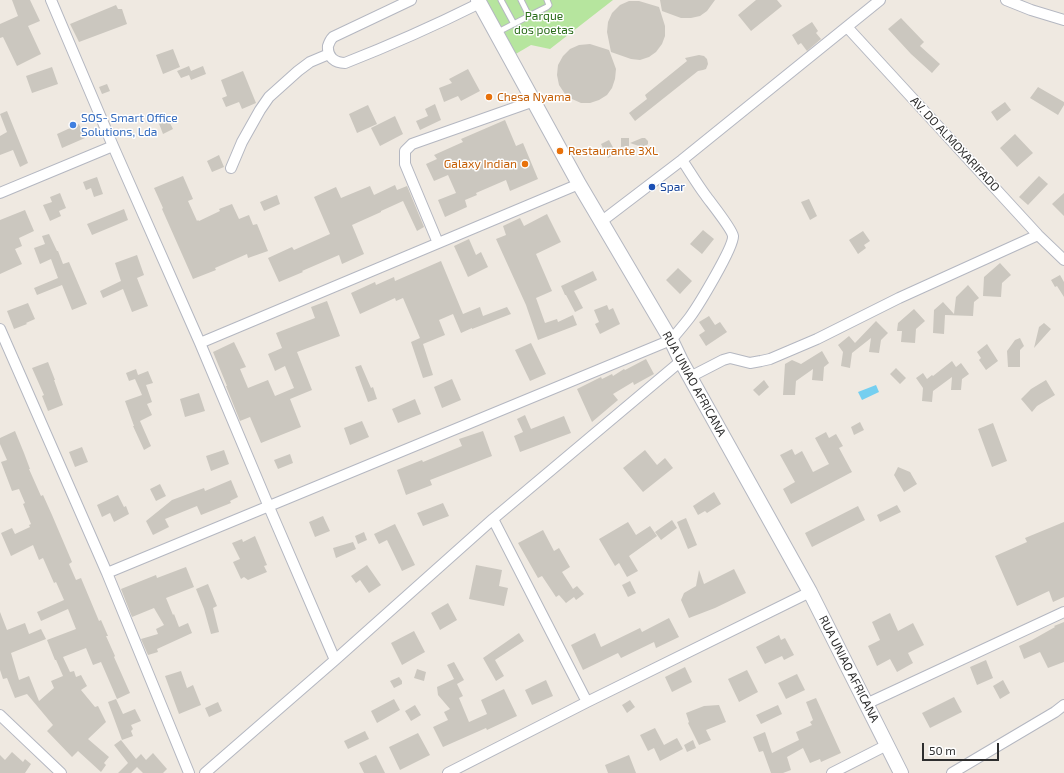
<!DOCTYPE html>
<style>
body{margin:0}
#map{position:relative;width:1064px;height:773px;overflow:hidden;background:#efe9e1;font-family:"Exo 2",sans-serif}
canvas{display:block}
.scale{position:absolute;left:922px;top:743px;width:77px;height:18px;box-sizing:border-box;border:2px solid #2e2e2e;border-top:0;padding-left:5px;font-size:12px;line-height:14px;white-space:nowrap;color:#2e2e2e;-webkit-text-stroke:3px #fff;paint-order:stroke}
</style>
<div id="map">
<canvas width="1064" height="773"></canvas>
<div class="scale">50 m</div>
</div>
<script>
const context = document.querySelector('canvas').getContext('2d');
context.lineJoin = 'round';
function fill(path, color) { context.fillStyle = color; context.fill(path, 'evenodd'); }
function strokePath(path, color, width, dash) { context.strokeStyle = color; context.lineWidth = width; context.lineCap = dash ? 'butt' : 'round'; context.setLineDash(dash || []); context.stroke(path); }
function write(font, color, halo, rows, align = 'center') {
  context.font = font + ' "Exo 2",sans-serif'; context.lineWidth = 3; context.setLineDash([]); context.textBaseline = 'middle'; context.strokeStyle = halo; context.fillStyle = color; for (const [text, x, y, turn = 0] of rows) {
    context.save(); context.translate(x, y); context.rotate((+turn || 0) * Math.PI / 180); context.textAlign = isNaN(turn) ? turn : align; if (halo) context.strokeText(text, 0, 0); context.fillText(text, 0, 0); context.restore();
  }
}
fill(new Path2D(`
 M483 0H613L550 49 531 45 514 55Z`), '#b6e59e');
fill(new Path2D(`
 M876 385 879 392 862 400 858 392Z`), '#75cff0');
fill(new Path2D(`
 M12 0H30L40 21 28 26 41 54 17 66 3 37 0 38V24L18 16Z
 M660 0H715L707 11 700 16 691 18H681L662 11Z
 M756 0H777L782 6 751 31 738 15Z
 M629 1H639L659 7 665 26V36L662 44 656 52 649 57 640 60 631 59 611 52 607 32 608 22 612 13 620 5Z
 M116 5 118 9H122L127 24 79 42 70 24Z
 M901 18 924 42 920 46 940 64 932 73 911 54 888 29Z
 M812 22 818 31 816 33 821 39 807 51 801 43 798 45 792 35Z
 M590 44 609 50 616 69 615 79 612 88 607 95 599 100 590 103H581L572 99 565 94 559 85 557 75 558 65 563 56 570 49 579 45Z
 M173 49 180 67 163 74 156 55Z
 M699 55 704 56 707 59 708 64 706 69 703 70 698 71 635 121 629 113 647 99 645 95 687 61 685 58Z
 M189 66 191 71 203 66 206 74 191 80 189 75 181 78 177 71Z
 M52 67 58 84 32 93 26 76Z
 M468 69 480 91 461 101 458 96 444 102 439 88 452 83 449 79Z
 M243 71 256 103 242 109 239 102 226 107 222 98 227 96 221 80Z
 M107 84 110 91 102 94 99 87Z
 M1038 87 1064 102V105L1058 115 1030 98Z
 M1005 102 1011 110 997 121 991 112Z
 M435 104 441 120 420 130 416 121 428 116 425 109Z
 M368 105 377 124 357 133 349 114Z
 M7 111 28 163 20 167 13 150 0 155V136L7 132 0 114Z
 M395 116 403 134 380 146 371 128Z
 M167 117 173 129 163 134 158 121Z
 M505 120 516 146 523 143 538 179 510 191 506 180 476 193 477 195 465 200 467 207 445 217 438 200 456 193 448 175 434 181 426 164 437 159 434 155 463 142 461 139Z
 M79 124 85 138 62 148 57 134Z
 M1015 134 1033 153 1017 167 1000 148Z
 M621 138H629V146L621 147Z
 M642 138H645L648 141V144L645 147H642L630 143Z
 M609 140 616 153 608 158 601 144Z
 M219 155 224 167 212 172 207 161Z
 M183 176 193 199 188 201 197 221 198 220 199 221 220 211 219 209 232 204 239 219 249 215 253 225 257 224 268 251 248 258 247 254 215 268 216 270 193 279 162 209 163 208 154 188Z
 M1039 176 1048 184 1028 205 1019 197Z
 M97 177 103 194 94 197 91 188 86 190 83 182Z
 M395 185 397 190 407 186 424 227 417 231 403 201 381 211V212L352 225 364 254 342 264 339 255 302 271 303 272 279 282 268 258 292 247 294 250 330 234 314 197 336 187 341 198 370 186 374 195Z
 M60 193 66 208 59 211 61 216 50 221 43 205 52 202 50 197Z
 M1064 193V216L1052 204Z
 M277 195 280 204 264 211 260 202Z
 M809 199 817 216 810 220 801 202Z
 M124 209 128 220 92 235 87 224Z
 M25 210 34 231 19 238 22 246 15 249 22 264 0 274V220Z
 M547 214 561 242 536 254 552 291 536 298 545 323 557 319 558 322 573 315 577 325 538 340 526 305 496 239 506 235 503 226 520 218 524 226Z
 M703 230 714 239 702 254 690 244Z
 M863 231 870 241 864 245 866 248 858 254 849 240Z
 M49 234 57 251H58L63 264 69 262 87 304 72 310 62 285 37 295 34 288 58 278 51 259 40 264 34 248 45 244 42 236Z
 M469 239 476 255 481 252 488 267 468 277 454 246Z
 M137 255 144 275 137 278 148 306 132 312 123 289 103 298 100 291 121 281 115 263Z
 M441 261 463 314 480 307 483 316 507 307 511 314 472 329V328L461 333 453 314 439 320 445 335 423 344 433 375 423 378 411 342 420 338 403 298 396 301 395 298 360 314 351 293 375 282 376 285 394 277 395 281Z
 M1000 263 1011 275 1002 283 1001 297 983 296 984 277Z
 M678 268 692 281 680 294 666 280Z
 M593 271 597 280 574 291 583 308 575 312 566 295H565L561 286Z
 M1060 275 1064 282V297L1057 286 1055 287 1051 280Z
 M968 285 979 298 974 302 973 316 945 315 944 334 933 333 934 310 943 302 954 314 956 297Z
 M327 301 340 336 297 352 312 390 290 399 301 427 261 443 250 417 240 421 226 386H227L213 352 234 342 246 367 240 369 248 388 268 380 275 396 294 388 285 366 275 371 268 354 282 348 276 333 315 318 311 307Z
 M28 303 35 319 26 323 27 324 14 329 7 311Z
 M607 305 609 310 613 308 620 324 600 334 595 324 599 322 594 310Z
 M914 309 925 321 916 329 915 343 901 342 902 331H897L898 323Z
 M709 316 715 325 720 322 727 332 706 346 699 335 705 331 699 322Z
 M876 321 888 333 881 340 879 353 869 352 871 338 852 353 850 368 841 366 843 352 838 345 849 336 855 343Z
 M1044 323 1051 329 1034 348 1039 327Z
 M1020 338 1024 346 1020 350V367H1008L1007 351 1015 340Z
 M531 343 546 374 530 381 515 350Z
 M987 344 998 361 986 370 979 360 981 358 977 352Z
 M822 351 829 363 824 367 823 381 812 380 813 369 796 381 795 395H783L785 364 792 360 801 364Z
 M646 359 654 374 634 385 633 382 613 394 618 400 592 422 577 389 601 377 602 379 612 374 613 376 624 369 625 370Z
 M952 361 956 367 961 363 969 374 962 379 961 390H951L952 377 933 391 932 402 922 401 923 388 916 378 923 373 927 379 932 375 933 376Z
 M48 362 55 380H54L63 405 48 411 42 396 44 395 32 368Z
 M361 365 371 388 373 387 377 399 368 402 355 367Z
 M896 368 906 378 900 384 890 374Z
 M136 369 138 375 148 371 153 383 146 385 152 402 147 404 152 415 140 421 151 446 144 450 133 426H134L125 401 142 395 135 379 129 381 126 373Z
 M452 379 461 400 442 408 434 387Z
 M764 380 769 387 759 396 753 390Z
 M1046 380 1055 395 1037 406 1032 412 1021 399 1031 389Z
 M199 393 205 411 185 417 180 399Z
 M415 399 421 414 398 423 392 409Z
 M525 415 531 429 564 416 571 433 520 452 514 436 523 432 517 419Z
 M362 421 369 437 350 445 344 428Z
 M860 422 864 430 854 435 851 427Z
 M993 423 1007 461 992 467 978 429Z
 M15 431 24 453 30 469H29L41 496 43 495 52 515 72 562 69 564 76 580 81 578 99 621 101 620 108 636H106L115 656 114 657 130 693 117 699 101 662 93 665 86 648 63 657 70 672 74 671 76 677 81 675 87 686 81 690 95 707 98 706 106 722 88 739 109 757 104 763 106 765 101 772 78 751 72 757 47 731 53 725 27 694 15 698 7 678 3 679 0 670V612L7 630 25 623 29 634 41 629 46 639 11 653 19 680 29 676 39 701 54 688 51 681 63 676 56 660H55L47 640 76 629 68 609 41 621 37 612 64 600 56 582 54 583 43 558 39 560 33 545 11 556 1 533 12 528 15 534 30 527 29 525 31 524 23 504 25 503 19 489 12 491 1 462 7 460 0 444V438Z
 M483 431 492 456 430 480 432 485 406 495 397 470 422 460 423 462 462 446 459 439Z
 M826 432 829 438 836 434 843 446 839 448 852 472 791 504 783 489 795 482 780 455 792 449 795 455 802 451 813 472 829 464 815 438Z
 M82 447 88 462 75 467 69 452Z
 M224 450 229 464 211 471 206 456Z
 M645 450 657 465 665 458 673 468 643 492 623 468Z
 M290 454 293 463 278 469 274 460Z
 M898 467 910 472 917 484 904 492 894 475Z
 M231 480 238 497 230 501 231 503 201 515 197 506 165 519 169 527 153 535 146 521 172 500 204 488 205 491Z
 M160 484 166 496 156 501 150 489Z
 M714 492 721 504 707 513 705 511 698 515 693 506Z
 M118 495 124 507 126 506 129 514 114 522 110 513 102 517 97 505Z
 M443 503 449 516 423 526 417 513Z
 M897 505 901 512 880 522 877 515Z
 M858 506 865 520 812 547 805 533Z
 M323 516 330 531 315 537 309 522Z
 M686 518 697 545 688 549 677 522Z
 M672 520 677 528 661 540 655 532Z
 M628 522 636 535 650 526 657 536 629 556 638 571 627 577 619 563 615 566 599 539Z
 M1064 522V597L1053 602 1049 591 1017 606 995 556 1027 542 1025 538Z
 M395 524 415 565 402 571 387 540 379 544 374 534Z
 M543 530 554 551 559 548 570 567 562 572 573 589 577 586 584 594 576 600 574 597 566 603 559 595 556 597 542 576 538 578 518 543Z
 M364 532 367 540 358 544 355 536Z
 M255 536 267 565 264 566 267 572 248 580 244 577 241 579 233 562 240 559 232 543 242 539 243 542Z
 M353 542 356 549 336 558 333 548Z
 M367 565 381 585 369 593 360 580 356 583 351 576Z
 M476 565 502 570 499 586 508 588 504 606 469 599Z
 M186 567 194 587 166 598 173 615 174 614 179 627 188 623 192 633 157 649 158 652 148 655 141 639 158 634 156 629 164 625 154 608 132 617 121 589 156 575 157 578Z
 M734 569 746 593 715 608 689 618 681 600 684 593 696 586 699 570 704 584Z
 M630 581 636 593 628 597 622 585Z
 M208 584 217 606 213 608 219 632 211 634 204 609 196 589Z
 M448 603 457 620 440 630 431 613Z
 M890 613 898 631 913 623 924 645 908 653 913 663 897 672 890 659 877 666 868 646 880 640 872 622Z
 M669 618 679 637 656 648 654 642 621 658 618 653 583 670 571 645 595 633 601 647 640 628 642 632Z
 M1064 622V662L1048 668 1040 652 1024 659 1019 646 1032 640 1055 627 1054 626Z
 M414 631 425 652 402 665 391 643Z
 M519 633 524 641 495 660 504 676 496 681 483 658Z
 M779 635 781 640 785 638 794 655 784 660 782 656 765 664 756 647Z
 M986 660 993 678 977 685 970 667Z
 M454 662 464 680 457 684 463 696 459 698 469 722 487 714 481 700 504 689 517 716 487 730 486 728 443 747 433 727 448 720 444 712 450 709 438 695 437 687 454 679 447 665Z
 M685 667 692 682 672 692 665 677Z
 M417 669 426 672 424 681 414 678Z
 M747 670 758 692 739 702 728 679Z
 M181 671 187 688 193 685 201 705 179 714 165 676Z
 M797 674 805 690 786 699 778 683Z
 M399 677 402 681V684L394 688 390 681Z
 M546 680 553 696 532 705 525 690Z
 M1003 680 1010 693 1000 699 993 686Z
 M954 697 962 712 930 728 922 713Z
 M816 698 841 753 821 762 820 759 810 763 803 748 787 757 791 770 783 773H771L763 751 759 752 753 737 765 732 772 753 799 740 796 732 812 725 810 722 813 720 806 702Z
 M116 699 123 714 135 709 141 721 131 725 133 729 131 731 133 736 122 740 108 702Z
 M394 699 400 710 377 723 371 711Z
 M630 700 635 707 627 713 622 705Z
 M218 702 222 711 209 717 205 708Z
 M415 705 421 715 411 721 405 711Z
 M719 705 726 722 706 730 711 740 699 745 688 723 689 722 686 713 704 706Z
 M778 705 782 714 761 724 756 715Z
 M655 728 664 745 677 738 683 749 660 761 654 748 648 751 640 735Z
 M365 731 369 739 348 749 344 741Z
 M418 733 430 755 400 770 389 747Z
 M121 740 136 759 141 754 146 760 153 753 167 769 163 773H143L137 767 131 773H118L128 763 114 745Z
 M693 740 696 748 687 752 684 745Z
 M12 752 23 762 25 759 31 764 25 773H0V755L5 760Z
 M376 755 385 773H364L359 763Z
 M629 755 636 773H608L605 765Z`), '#cbc7bf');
const lane = new Path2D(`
 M501 0 514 24
 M529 16 547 7 549 5 547 0
 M498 32 529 16 521 0`);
const street = new Path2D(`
 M51 0 113 146 200 343 269 507 335 660
 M411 0 333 37C331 39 329 43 328 46 327 57 335 63 345 63 391 45 436 25 480 3
 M1006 0 1031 10 1064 20
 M847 27 1038 235 1064 260
 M231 168 242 142 260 110 269 97 298 71 310 62 329 54
 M0 193 113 146
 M602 221 682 160 880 0
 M438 243 405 164V151L412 144 534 101
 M0 329 107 573 189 773
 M200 343 579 184
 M690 377 723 360 730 358 750 363 761 361 770 359 817 339 899 298 1038 235
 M493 519 587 702
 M107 573 671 340C677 333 684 325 690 317 698 306 734 247 733 236 732 229 711 203 706 196 697 184 690 172 682 160
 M866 704 1064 612
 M0 715 61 773
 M205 773 335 660 493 519 681 361
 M448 773 587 702 810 592
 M832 773 887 745
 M952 773 1055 712 1064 705`);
const secondary = new Path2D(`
 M478 0 579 184 671 340 681 361 810 592 901 773`);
strokePath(lane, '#b4b7c1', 7);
strokePath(street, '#b4b7c1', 12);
strokePath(secondary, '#b4b7c1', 16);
strokePath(lane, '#fff', 5);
strokePath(street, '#fff', 10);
strokePath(secondary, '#fff', 14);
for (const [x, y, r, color] of [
 [489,97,4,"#e8710a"],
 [73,125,4,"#3f7fe0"],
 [560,151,4,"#e8710a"],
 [525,164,4,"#e8710a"],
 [652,187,4,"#1a4fb4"]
]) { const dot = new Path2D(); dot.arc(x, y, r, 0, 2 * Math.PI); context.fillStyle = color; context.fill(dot); strokePath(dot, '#fff', 1.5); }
write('12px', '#2c6e1b', '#fff', [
 ["Parque",544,16],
 ["dos poetas",544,30]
]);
write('12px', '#c56008', '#fff', [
 ["Chesa Nyama",497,97],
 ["Restaurante 3XL",568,151],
 ["Galaxy Indian",517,164,"right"]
], 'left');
write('12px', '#366cbe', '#fff', [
 ["SOS- Smart Office",81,118],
 ["Solutions, Lda",81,132]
], 'left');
write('12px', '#2e2e2e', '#fff', [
 ["AV. DO ALMOXARIFADO",955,144,47],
 ["RUA UNIAO AFRICANA",694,384,61],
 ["RUA UNIAO AFRICANA",849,669,63]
]);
write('12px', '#164399', '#fff', [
 ["Spar",660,187]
], 'left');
</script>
